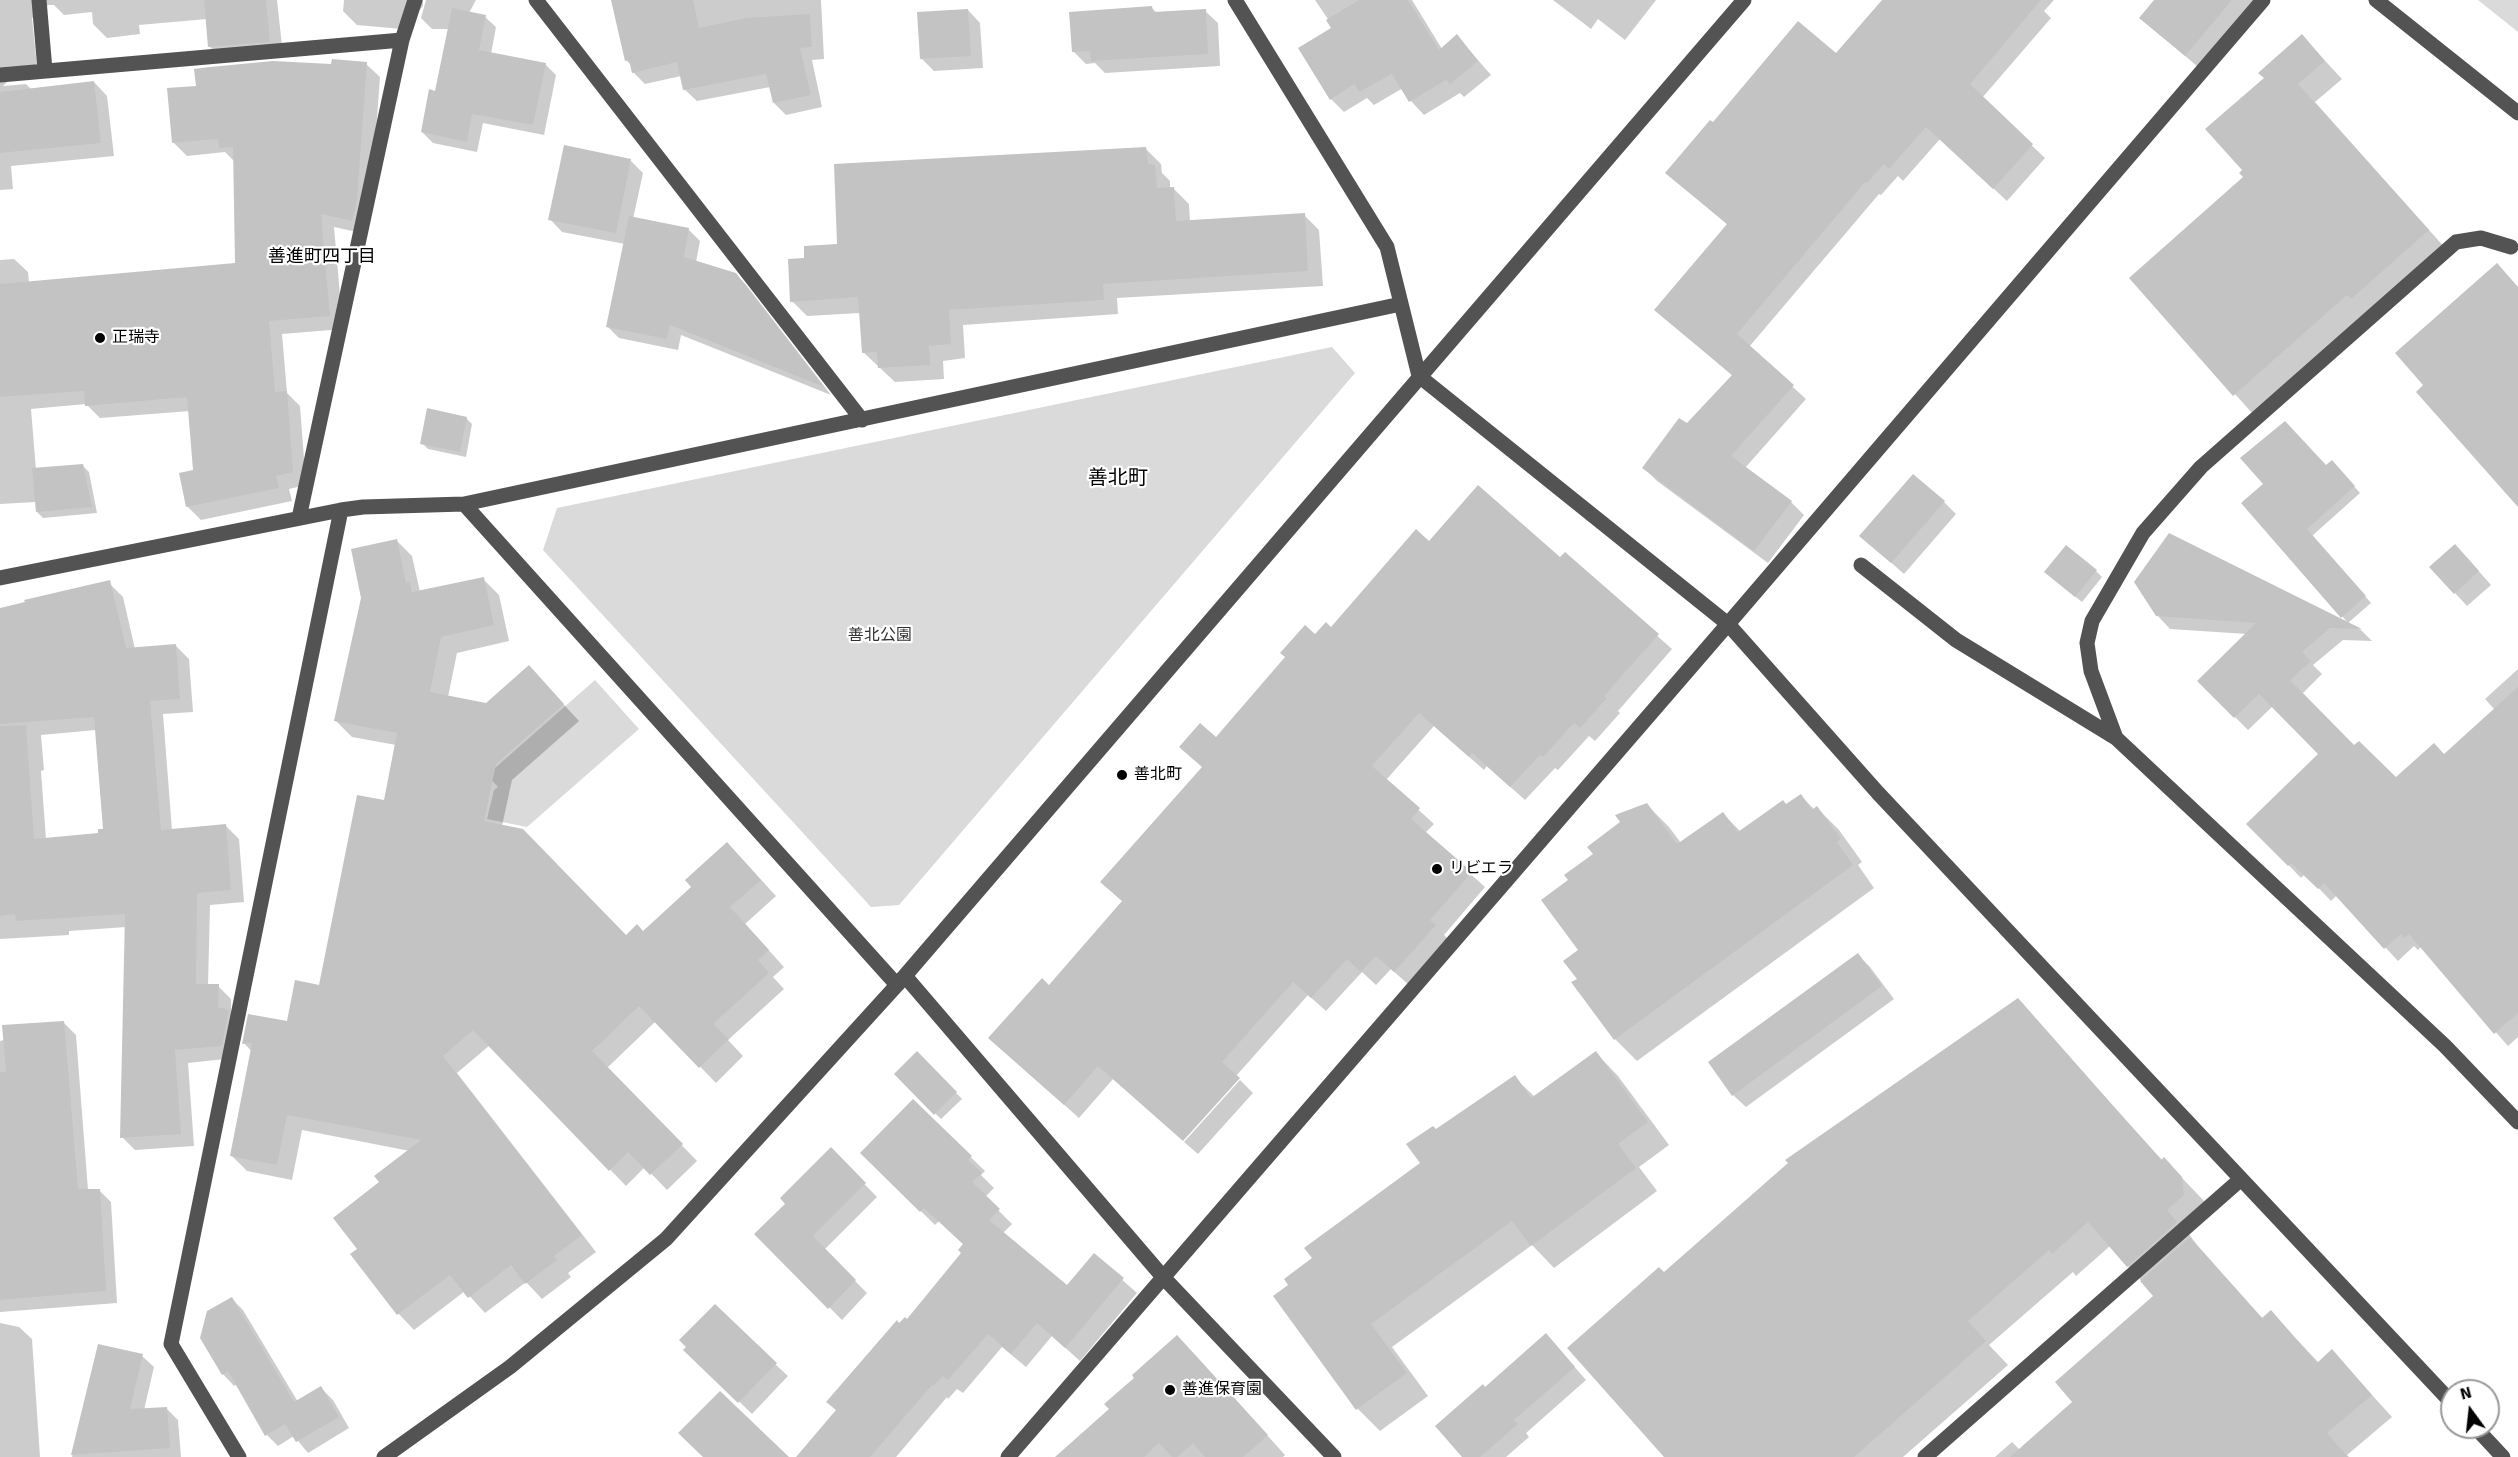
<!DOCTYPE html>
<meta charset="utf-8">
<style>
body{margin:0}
#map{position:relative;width:2518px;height:1457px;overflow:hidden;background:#fff;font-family:Signika,sans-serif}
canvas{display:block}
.north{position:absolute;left:2440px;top:1379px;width:60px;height:60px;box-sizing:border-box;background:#fff;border:2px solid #999;border-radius:50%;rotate:345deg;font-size:16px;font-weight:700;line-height:24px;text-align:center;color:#000}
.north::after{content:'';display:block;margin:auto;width:21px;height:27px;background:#000;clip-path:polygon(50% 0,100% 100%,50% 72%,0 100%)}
</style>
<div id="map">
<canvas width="2518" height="1457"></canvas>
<div class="north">N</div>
</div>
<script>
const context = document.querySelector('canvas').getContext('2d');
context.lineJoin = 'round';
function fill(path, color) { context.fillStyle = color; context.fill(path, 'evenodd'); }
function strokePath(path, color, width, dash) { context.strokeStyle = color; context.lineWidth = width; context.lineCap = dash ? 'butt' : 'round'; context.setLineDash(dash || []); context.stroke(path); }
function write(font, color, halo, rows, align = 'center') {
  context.font = font + ' Signika,"Noto Sans JP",sans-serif'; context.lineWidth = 4.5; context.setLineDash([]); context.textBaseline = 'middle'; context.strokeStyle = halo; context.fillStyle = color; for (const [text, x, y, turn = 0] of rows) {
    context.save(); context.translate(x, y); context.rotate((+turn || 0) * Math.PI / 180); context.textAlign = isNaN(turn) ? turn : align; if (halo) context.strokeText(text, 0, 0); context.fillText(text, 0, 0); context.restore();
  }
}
fill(new Path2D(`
 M2478 0H2518V32Z
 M1332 347 1355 373 899 905 871 907 543 550 557 508Z
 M595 680 639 729 527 827 487 819 494 790 498 787 487 775Z`), '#dadada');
fill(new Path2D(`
 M0 0H277L283 55 223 60 209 46 207 19 139 25 140 34 107 38 93 24 92 12 64 15 54 5H48L43 10V17L32 18 38 76 9 80 3 86 26 84 32 90 94 82 107 96 114 156 11 166 13 189 0 190Z
 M344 0H423V6L419 11 413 30 357 25 343 11Z
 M426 0H476L469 13 485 17 496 27 491 54 545 64 556 75 544 135 483 123 477 152 433 143 422 132 436 92 449 29H432L421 18Z
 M612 0H821L824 59 812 60 822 107 786 115 774 103 770 87 697 101 684 89 681 76 645 84 633 72 631 65 626 60Z
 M1315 0H1412L1442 49 1457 36 1491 75 1464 97 1460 93 1424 115 1411 101 1403 88 1374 105 1367 98 1344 112 1331 99 1334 28Z
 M1553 0H1656L1625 40 1598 19 1591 29Z
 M1884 0H2054L2044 11 2051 18 1982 98 2045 158 2007 201 1940 139 1903 181 1898 176 1881 195 1879 194 1749 347 1806 399 1745 468 1791 502 1804 515 1768 563 1657 481 1644 468 1733 376 1656 310 1728 225 1667 173 1713 124 1836 55Z
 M2156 0H2255L2198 67 2141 18Z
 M1152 8 1158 14 1205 11 1218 23 1220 66 1105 73 1095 63 1086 64 1073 51Z
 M968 10 980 23 983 68 934 71 921 58Z
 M2302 36 2342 79 2315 102 2446 249 2252 413 2131 278 2245 178 2244 170 2266 78Z
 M366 64 380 77 370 214 366 234 334 227 343 329 282 334 287 393 300 406 306 485 289 489 292 501 201 520 187 506 195 471 190 411 100 418 86 404 31 409 36 470 83 466 89 472 97 513 43 518 37 512 36 502 0 504V260L14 259 28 272 29 283 237 265 235 162 225 152 187 156 173 142 197 87 332 66Z
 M1146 149 1161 164 1162 173 1170 181V189H1174L1189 204 1190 222 1304 215 1319 230 1323 286 1117 298 1118 314 963 325 965 358 943 361 944 379 895 382 863 352 860 313 807 316 792 301 806 260 839 245Z
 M630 160 643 173 633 219 689 230 700 241 696 262 735 274 747 286 831 395 681 335 678 350 619 338 608 327 625 244 562 232 550 219Z
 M466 418 472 424 466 457 428 449 422 443Z
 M2338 468 2360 493 2312 536 2371 603 2348 623 2243 503Z
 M1944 502 1956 514 1904 574 1861 536Z
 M2169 535 2361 630 2372 641 2343 640 2313 665 2322 674 2302 694 2354 747 2396 779 2444 756 2495 710 2485 699 2518 669V1037L2508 1046 2421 947 2418 950 2414 946 2398 961 2337 895 2331 901 2305 874 2301 878 2249 824 2320 754 2273 706 2248 730 2199 681 2247 634 2170 629 2157 615Z
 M396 540 412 556 420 592 483 579 499 595 509 641 457 653 448 697 487 704 529 667 579 721 512 780 502 826 626 937 643 933 743 860 776 896 745 924 784 967 773 977 784 989 728 1040 743 1056 716 1083 656 1021 607 1068 697 1161 667 1190 645 1167 626 1186 490 1045 457 1073 596 1252 568 1273 571 1277 542 1299 526 1282 485 1313 465 1291 414 1330 399 1314 352 1255 359 1249 382 1183 410 1151 302 1130 292 1180 247 1171 231 1155 252 1052 244 1043 288 1023 321 986 385 802 396 745 352 737 336 721Z
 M1429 543 1560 559 1565 554 1672 649 1618 711 1620 713 1595 741 1589 736 1558 770 1555 768 1525 800 1487 766 1484 770 1434 726 1386 780 1434 824 1425 833 1485 887 1444 935 1449 940 1409 985 1391 969 1376 985 1362 972 1326 1011 1308 995 1236 1076 1113 1079 1079 1118 1005 1052 1049 987 1123 902 1203 768 1216 739 1315 636 1331 629Z
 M2468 559 2491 585 2467 606 2455 593Z
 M2096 571 2102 577 2082 602 2052 578Z
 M110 584 123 597 135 649 176 646 189 659 193 712 163 714 172 830 226 826 239 839 244 902 210 905 208 985 218 986 231 999V1013L241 1024 234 1058 188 1063 194 1146 135 1150 122 1137 126 927 69 931V935L0 939V610ZM96 730 105 830 100 835 46 839 41 771 44 770 41 735Z
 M1801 796 1815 810 1817 808 1839 830 1862 862 1858 865 1874 888 1637 1061 1615 1039 1579 979 1580 951 1570 880 1647 805 1669 827 1681 843 1723 814 1741 832Z
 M1858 955 1870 967 1894 999 1746 1107 1733 1095Z
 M2017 1000 2163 1161 2164 1159 2205 1202 2189 1234 2198 1247 2263 1319 2271 1312 2319 1363 2332 1351 2392 1417 2347 1455 2349 1457H1995L2012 1442 2020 1450 2075 1403 2155 1296 2110 1246 2076 1276 2073 1272 1989 1345 2008 1365 1903 1457H1666L1664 1274Z
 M64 1023 76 1035 88 1190H99L111 1202 117 1303 0 1312V1041Z
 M917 1053 962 1099 941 1119 896 1074Z
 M1596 1053 1618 1076 1669 1145 1639 1167 1657 1191 1554 1268 1532 1245 1392 1347 1428 1396 1380 1431 1358 1409 1290 1285 1314 1259 1422 1163 1436 1131 1514 1077 1535 1097Z
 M1240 1080 1253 1093 1198 1154 1184 1142Z
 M913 1101 985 1171 981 1175 994 1188 985 1197 1012 1224 1003 1233 1067 1287 1094 1255 1137 1293 1080 1361 1052 1336 1026 1367 1002 1347 963 1393 957 1389 948 1399 947 1397 896 1457H798L837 1411 899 1325 907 1321 963 1253 964 1245 939 1221 935 1225 862 1153Z
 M831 1150 877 1197 824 1250 867 1293 842 1320 756 1234 787 1204Z
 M232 1299 243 1310 298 1402 321 1388 333 1400 349 1428 308 1453 294 1436 278 1446 267 1435 237 1384 234 1386 223 1374 202 1338Z
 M0 1323 19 1327 32 1339 40 1457H0Z
 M99 1346 142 1356 154 1367 144 1410 166 1408 178 1420 181 1457H72Z
 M688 1347 775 1364 788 1376 752 1414 686 1350Z
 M1558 1348 1586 1380 1526 1433 1529 1437 1506 1457H1464L1485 1389Z
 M1195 1355 1285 1455 1283 1457H1077L1111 1409Z`), '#0003');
fill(new Path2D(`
 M204 0H266L270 42 208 47Z
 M611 0H693L699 28 746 18 810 14 812 47 800 48 811 95 773 103 766 74 683 90 677 62 632 73 629 60 625 61Z
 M1359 0H1408L1439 50 1457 34 1478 61 1450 84 1446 80 1409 102 1392 74 1359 92 1354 84 1330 100 1298 48 1331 28 1326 20Z
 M1882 0H2041L1970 84 2033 144 1993 189 1926 127 1889 169 1884 164 1867 183 1865 182 1737 334 1794 385 1731 456 1792 501 1754 551 1642 468 1679 418 1687 423 1732 375 1654 310 1727 224 1665 173 1710 120 1713 122 1798 21 1836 53Z
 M2154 0H2232L2185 56 2139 18Z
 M1152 6 1153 12 1206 9 1208 54 1091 61 1090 51 1072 52 1069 12Z
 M452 8 486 15 479 50 546 63 533 125 472 114 467 142 421 132 429 89 435 91Z
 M968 9 971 56 920 59 917 12Z
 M2302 34 2325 61 2298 84 2429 230 2351 299 2347 295 2233 396 2129 278 2243 177 2239 173 2242 170 2205 129 2264 78 2258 73Z
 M332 59 367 62 357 200 352 221 321 214 330 316 269 321 275 392 287 391 293 472 276 476 279 488 186 507 179 473 193 470 187 397 85 406 84 391 0 397V284L235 263 233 147 219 148 218 139 172 143 167 88 196 86 194 69 210 67 273 61 331 64Z
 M94 81 101 143 0 153V92Z
 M564 145 631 159 616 233 548 220Z
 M1146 147 1148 164 1155 165 1157 188 1174 187 1176 221 1305 213 1308 271 1103 284 1104 300 949 310 951 344 929 346 930 365 878 368 877 352 862 353 858 297 790 302 788 259 804 258V246L837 244 834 164Z
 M629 216 689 228 684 257 736 273 824 387 670 325 667 339 606 327Z
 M2497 263 2518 287V507L2416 392 2423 385 2395 353Z
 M427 408 467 417 460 452 420 444Z
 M2285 421 2326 465 2332 460 2355 486 2307 529 2366 596 2341 618 2241 503 2263 484 2240 458Z
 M83 464 92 507 36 512 32 468Z
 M1913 474 1945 501 1891 563 1859 536Z
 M1478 485 1560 557 1565 552 1659 634 1604 696 1607 698 1580 728 1574 723 1543 757 1540 755 1510 787 1472 753 1469 757 1419 713 1372 766 1420 808 1411 819 1472 872 1430 920 1436 925 1394 972 1376 956 1361 972 1347 959 1311 998 1293 982 1222 1062 1240 1078 1183 1141 1098 1066 1064 1105 988 1038 1042 978 1049 985 1122 901 1100 882 1202 767 1179 747 1200 723 1216 737 1285 657 1280 653 1305 625 1315 634 1326 622 1331 627 1416 529 1429 541Z
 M2169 533 2362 629 2330 628 2302 652 2311 661 2290 680 2354 745 2359 741 2396 777 2434 743 2444 754 2518 687V1013L2494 1034 2409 934 2404 938 2401 934 2384 949 2324 883 2318 889 2291 863 2288 866 2246 824 2318 754 2259 694 2234 718 2197 681 2256 623 2156 616 2134 582Z
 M397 539 406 583 410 582 412 592 484 577 494 625 441 637 430 692 486 703 529 665 564 704 496 764 484 821 523 829 626 935 637 924 643 931 691 887 685 880 727 842 761 880 730 907 769 950 758 960 769 973 713 1024 729 1039 699 1068 639 1006 592 1051 683 1144 650 1175 628 1152 609 1171 473 1030 443 1056 582 1235 554 1256 557 1260 525 1284 511 1265 468 1298 450 1275 397 1315 350 1254 357 1249 333 1218 379 1182 374 1176 421 1140 287 1115 277 1165 230 1156 252 1043 242 1044 248 1014 287 1021 295 980 319 985 357 795 384 800 397 733 334 721 361 598 351 549Z
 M2455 544 2479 571 2454 594 2429 567Z
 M2066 545 2097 570 2075 597 2044 572Z
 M110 580 126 648 176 644 180 699 150 701 161 830 226 824 231 890 197 893 196 984H219L218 1007 229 1010 222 1046 175 1050 181 1134 120 1138 125 914 16 921 15 914 0 916V726L26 725 34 839 98 833V829H103L94 717 0 724V608L25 602 24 600Z
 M1801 794 1812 810 1817 806 1841 839 1837 842 1853 865 1614 1040 1571 982 1577 979 1563 961 1578 950 1541 900 1568 880 1564 875 1593 854 1587 847 1620 822 1615 815 1647 803 1677 844 1723 812 1738 832 1783 800 1786 804Z
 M1858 953 1882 986 1732 1096 1708 1062Z
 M2018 998 2161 1160 2164 1157 2182 1177 2184 1195 2167 1210 2177 1222 2127 1267 2088 1222 2052 1254 2049 1250 1968 1321 1986 1341 1854 1457H1664L1567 1348 1659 1267 1664 1272 1788 1163 1785 1160Z
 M64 1021 78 1189H100L106 1291 0 1300V1072H6L2 1025Z
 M917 1051 957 1092 934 1115 894 1074Z
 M1596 1051 1648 1122 1618 1144 1636 1168 1531 1246 1512 1221 1371 1324 1407 1373 1356 1410 1273 1296 1288 1285 1284 1279 1312 1258 1304 1248 1420 1163 1406 1144 1433 1126 1436 1129 1515 1075 1531 1098Z
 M913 1099 972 1156 968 1160 982 1173 972 1182 1000 1209 989 1220 1067 1285 1094 1253 1124 1278 1065 1348 1037 1323 1011 1354 988 1334 948 1380 943 1376 933 1386 932 1385 870 1457H796L836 1410 826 1402 897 1320 899 1323 905 1317 907 1319 961 1253 958 1250 963 1244 924 1208 920 1212 860 1153Z
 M831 1147 866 1183 813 1236 856 1280 828 1309 754 1234 785 1204 780 1198Z
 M2190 1237 2262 1318 2271 1310 2317 1363 2332 1349 2372 1395 2327 1433 2348 1457H2010L2072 1402 2055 1382 2153 1296 2140 1281Z
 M232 1297 294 1402 321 1386 339 1417 296 1442 285 1424 265 1436 228 1371 222 1375 200 1338 207 1311Z
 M715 1304 777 1363 738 1403 683 1350 686 1347 679 1340Z
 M1546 1333 1575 1367 1514 1420 1518 1424 1480 1457H1462L1435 1426 1483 1384 1485 1387Z
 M1177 1335 1268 1435 1243 1457H1205L1193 1443 1177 1457H1172L1159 1443 1144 1457H1055L1109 1409 1104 1404 1134 1378 1132 1375Z
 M98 1344 143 1354 130 1409 167 1407 170 1448 71 1455Z
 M720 1391 789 1457H703L678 1433Z`), '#c3c3c3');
strokePath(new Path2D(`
 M39 0 45 70
 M536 0 862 420
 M1235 0 1387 247 1419 376 1728 624 1878 793 2452 1403
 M2376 0 2518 113
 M0 75 402 40
 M2511 247 2481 238 2456 242 2201 467 2143 533 2092 621 2087 643 2091 671 2116 738 2445 1046 2518 1122
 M464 504 897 985
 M299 518 402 40 415 0
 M1861 565 1956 640 2116 738
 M0 578 341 510 363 507 464 504 1401 304
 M905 976 1163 1277 1334 1457
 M2475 1427 2503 1457
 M239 1457 171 1344 341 510
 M384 1457 510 1367 666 1239 897 985 1744 0
 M1008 1457 1728 624 2263 0
 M1925 1457 2241 1179`), '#535353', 15);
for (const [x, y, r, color] of [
 [100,338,6,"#000"],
 [1122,775,6,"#000"],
 [1437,869,6,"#000"],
 [1170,1390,6,"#000"]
]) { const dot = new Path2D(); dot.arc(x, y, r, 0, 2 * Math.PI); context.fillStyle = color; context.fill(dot); strokePath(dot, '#fff', 2); }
write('16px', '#000', '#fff', [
 ["正瑞寺",112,338],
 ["善北町",1134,775],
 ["リビエラ",1449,869],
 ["善進保育園",1182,1390]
], 'left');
write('16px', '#313131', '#fff', [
 ["善北公園",880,636]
]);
write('18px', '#000', '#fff', [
 ["善進町四丁目",322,257]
]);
write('20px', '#000', '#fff', [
 ["善北町",1118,479]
]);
</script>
